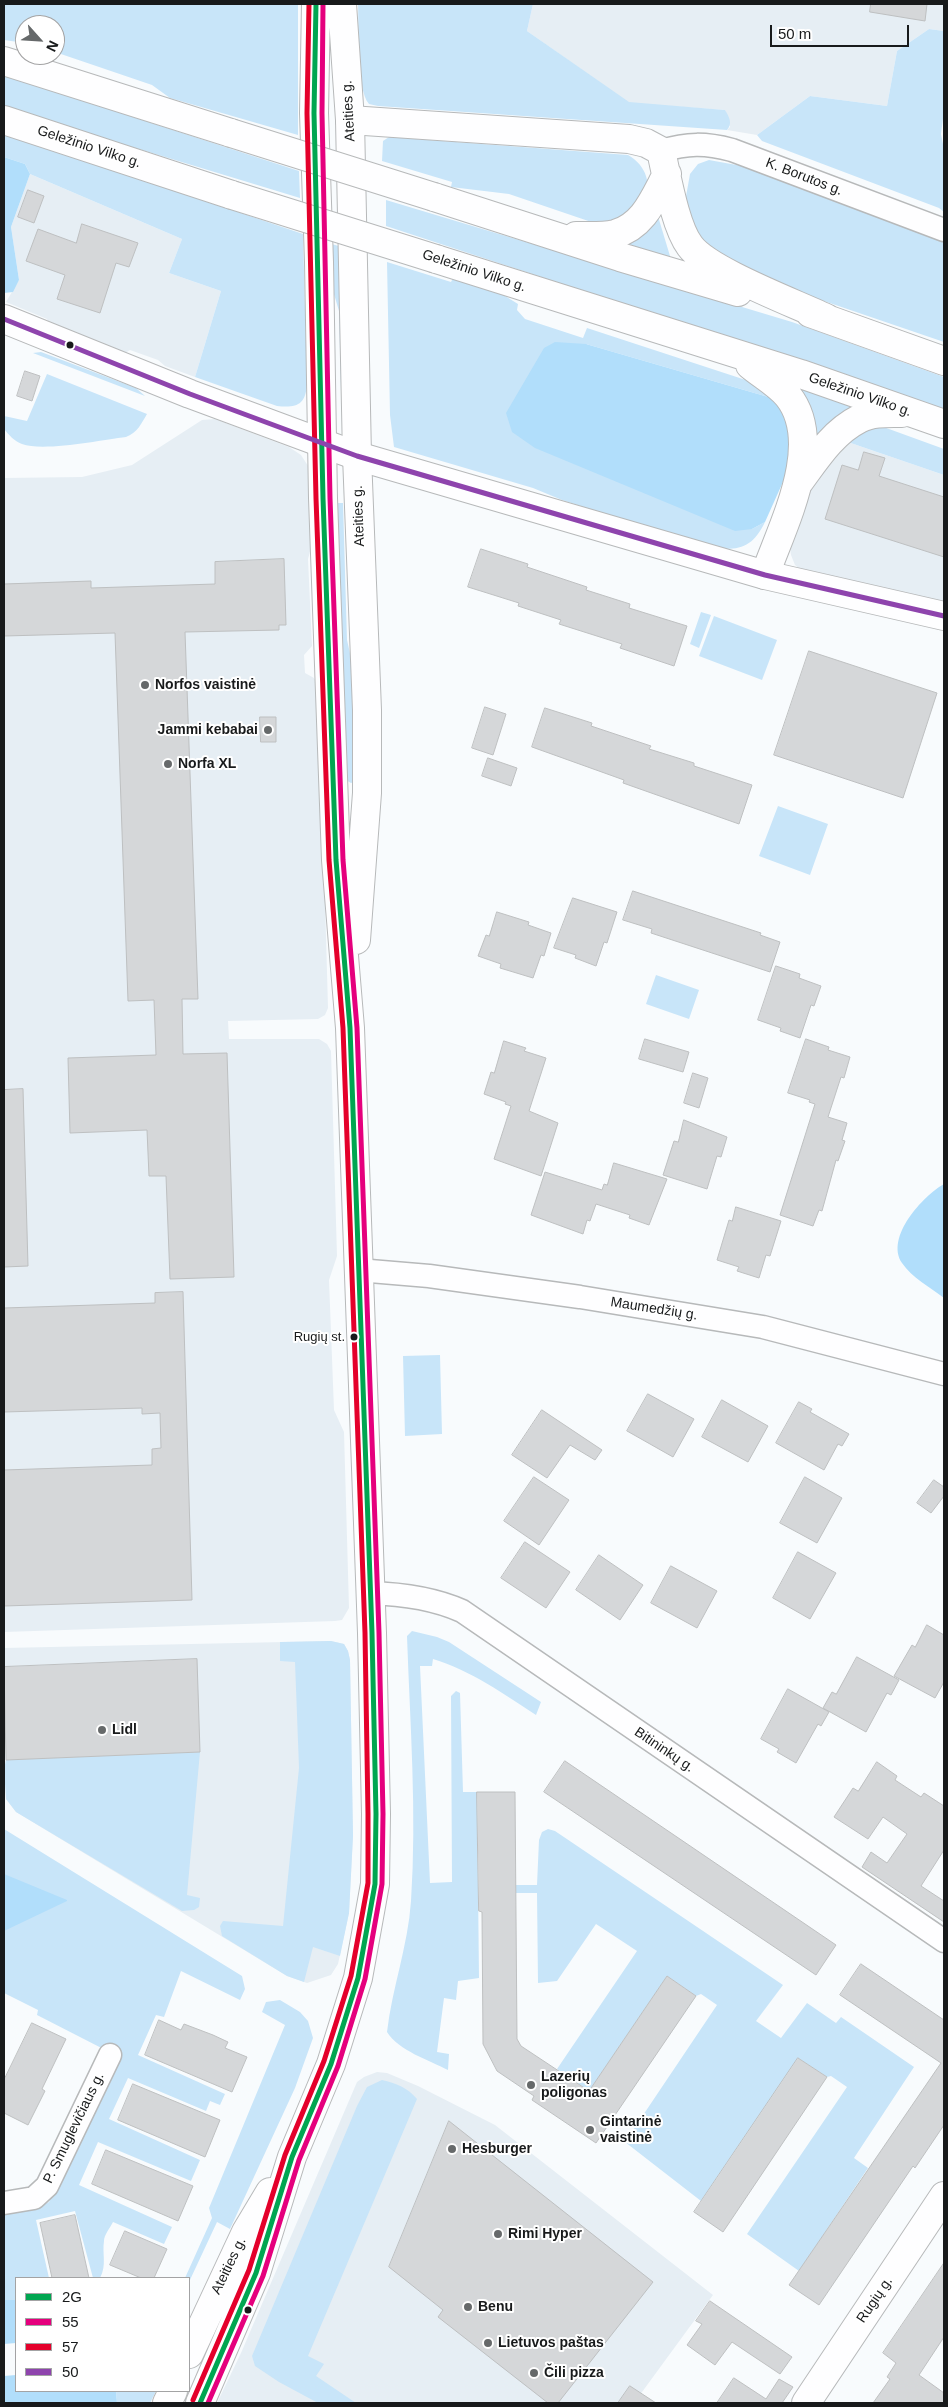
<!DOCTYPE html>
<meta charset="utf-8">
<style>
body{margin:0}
#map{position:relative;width:948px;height:2407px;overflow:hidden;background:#f8fbfd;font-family:Helvetica,sans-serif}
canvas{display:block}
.frame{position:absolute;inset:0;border:5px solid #181a1b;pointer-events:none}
.legend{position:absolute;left:15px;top:2277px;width:175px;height:115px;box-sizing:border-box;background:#fff;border:1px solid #a3a3a4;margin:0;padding:6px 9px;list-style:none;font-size:15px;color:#181a1b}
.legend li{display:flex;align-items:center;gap:10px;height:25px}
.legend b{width:25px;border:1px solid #a3a3a4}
.north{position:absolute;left:15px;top:15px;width:50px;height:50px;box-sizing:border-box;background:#fff;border:1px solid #a3a3a4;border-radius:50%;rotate:116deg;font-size:14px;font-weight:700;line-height:20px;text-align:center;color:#181a1b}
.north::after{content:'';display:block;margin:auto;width:18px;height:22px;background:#66696a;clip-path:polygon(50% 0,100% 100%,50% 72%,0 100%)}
.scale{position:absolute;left:770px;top:25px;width:139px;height:22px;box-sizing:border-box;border:2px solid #181a1b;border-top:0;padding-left:6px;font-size:15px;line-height:18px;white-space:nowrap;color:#181a1b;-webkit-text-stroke:4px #fff;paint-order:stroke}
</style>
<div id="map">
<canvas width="948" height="2407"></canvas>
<div class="frame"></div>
<ul class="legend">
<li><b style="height:6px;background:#00a651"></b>2G</li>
<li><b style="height:6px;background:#e5007d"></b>55</li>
<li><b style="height:6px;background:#e4002b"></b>57</li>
<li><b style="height:6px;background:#8e44ad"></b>50</li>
</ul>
<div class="north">N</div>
<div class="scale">50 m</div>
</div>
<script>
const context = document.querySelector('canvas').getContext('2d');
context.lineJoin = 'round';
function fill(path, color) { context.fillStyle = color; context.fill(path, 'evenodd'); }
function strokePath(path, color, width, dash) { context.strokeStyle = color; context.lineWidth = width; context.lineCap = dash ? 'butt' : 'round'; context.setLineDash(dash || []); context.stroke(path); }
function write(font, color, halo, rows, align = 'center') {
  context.font = font + ' Helvetica,sans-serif'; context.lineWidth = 4; context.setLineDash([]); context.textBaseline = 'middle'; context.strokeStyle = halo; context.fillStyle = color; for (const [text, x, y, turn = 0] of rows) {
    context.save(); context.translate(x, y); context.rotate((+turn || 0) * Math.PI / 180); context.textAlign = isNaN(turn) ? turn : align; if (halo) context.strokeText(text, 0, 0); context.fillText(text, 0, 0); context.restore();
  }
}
fill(new Path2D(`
 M533 4H944V31L929 29 897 51 887 106 810 96 757 135 727 130 730 127 725 110 629 103 527 31Z
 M30 174 182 239 169 273 221 291 195 377 165 366 158 360 130 350 125 353 49 324 47 319 6 302 19 280 11 227Z
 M215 419 289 447 301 455 310 469 314 537 308 559 312 646 304 655 305 673 314 678 319 686 328 1008 325 1015 318 1019 228 1021 229 1039H319L327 1044 331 1051 337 1256 329 1280 334 1410 344 1432 349 1608 342 1620 335 1621 4 1632V478L82 477 132 465 202 420Z
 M842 440 944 475V603L808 576 795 565 791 555 789 540 811 479Z
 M331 1641 344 1644 348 1651 350 1660 353 1836 349 1913 338 1964 331 1975 307 1983 287 1976 16 1812 6 1799 4 1648Z
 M377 2072 387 2073 418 2086 495 2125 713 2295 634 2403H217L241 2353 357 2082 364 2077Z`), '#e6eef4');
fill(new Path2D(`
 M4 4H298V135L170 98 152 85 55 52V25H25V43L4 40Z
 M358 4H533L527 31 629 102 725 110C729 117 733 123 727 130L378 106 369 104C356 89 359 26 358 4Z
 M929 29 944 31V111L941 134 944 149V212L939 208 762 141 757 135 810 96 887 106 897 51Z
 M4 75 299 171 300 198 4 108Z
 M4 133 303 234 307 385C305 405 297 408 277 406L195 377 221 291 169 273 182 239 30 174 25 164 4 157Z
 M389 137 628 155C646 165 654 186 642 205 638 212 614 222 606 227L509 194 451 187 452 182 382 161 383 141Z
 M709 160 742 166 944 242V342L733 270 703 250 685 202 690 174 698 164Z
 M386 200 792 322 944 377V413L800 362 386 226Z
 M657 213 670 256V258L625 244Z
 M328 243 342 247 347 392H341L339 311 331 284Z
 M387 262 451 282 454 276 497 291 518 304 517 310 525 319 583 338 587 328 761 385 782 401 586 344 752 529 765 522C753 547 740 551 713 548L562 500 533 488 394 447 390 415Z
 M41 352 136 388 145 396 33 353Z
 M47 374 147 414C141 424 138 432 126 437 101 440 43 452 22 444 14 441 9 435 4 429V416L27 421Z
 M800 389 858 409 812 449Z
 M878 425 944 449V475L842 440Z
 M337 503H343L347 640 354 671V782L351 783 344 779Z
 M701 612 711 615 699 648 690 644Z
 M714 616 777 640 762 680 699 656Z
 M778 806 828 824 810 875 759 856Z
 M656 975 699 990 689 1019 646 1004Z
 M440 1355 442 1434 405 1436 403 1356Z
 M412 1631 437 1637 449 1642 541 1702 536 1715C504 1694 470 1670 433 1659L432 1666H420L430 1883 452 1882 451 1696 456 1691 460 1693 463 1792H477L479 1978 458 1981 456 2000 444 1998 437 2052 449 2054 448 2070C429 2060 399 2051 387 2032 392 1988 408 1946 411 1901 417 1813 410 1724 407 1636Z
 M331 1641 344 1644 348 1651 350 1660 353 1836 349 1913 340 1956 313 1947 304 1982 287 1976 222 1936 220 1926 223 1921 283 1926 299 1768 295 1662 280 1661V1642Z
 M200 1752 187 1895 200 1898 199 1907 194 1910 182 1911 16 1812 6 1799 4 1769 6 1760Z
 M4 1829 242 1976 245 1989 240 2000 181 1971 164 2017 156 2015 138 2055 225 2094 220 2105 210 2101 206 2111 128 2078 109 2119 200 2160 191 2181 98 2142 79 2185 172 2227 164 2244 113 2222C110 2228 104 2235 104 2241 102 2254 107 2265 100 2278H93L75 2211 36 2220 49 2278H16V2300H4V2215L34 2209 49 2202 60 2182 119 2057 37 2015 38 2010 4 1993Z
 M548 1829 555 1831 783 1985 756 2021 781 2038 807 2003 836 2023 841 2017 914 2067 854 2158 868 2168 799 2271 747 2234 847 2087 831 2076 827 2077 798 2058 701 2201 625 2142 717 2005 701 1994 696 1996 667 1976 589 2091 557 2069 637 1951 596 1924 557 1981 538 1983 537 1893H516V1885H537L539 1840 542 1832Z
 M280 2000 300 2012 308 2021 313 2038 295 2088 230 2229 217 2222 189 2282V2278H185L212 2218 209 2208 285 2025 262 2012 266 2002Z
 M382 2080C396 2083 408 2088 417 2099L308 2356 324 2364 316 2376 356 2403H318L279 2382 255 2366 252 2356 357 2106 367 2087Z
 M116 2391H156L150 2403H117Z`), '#c8e5f9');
fill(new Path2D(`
 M4 157 25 164 30 174 11 227 19 280 13 292 4 293Z
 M555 342 586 344 782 401 788 412 791 464 765 522 752 529 735 531 535 448 512 432 506 413 544 348Z
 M944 1184V1298C930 1287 912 1278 902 1263 885 1237 923 1196 944 1184Z
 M4 1874 67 1900V1901L4 1931Z
 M4 2300H16V2343L4 2344Z
 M16 2375V2391H116L117 2403H4V2376Z`), '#b1defb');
const building = new Path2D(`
 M871 4H927L925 21 870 12Z
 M28 190 44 196 34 223 18 217Z
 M82 224 138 243 129 267 116 263 100 313 57 299 65 275 26 261 38 229 76 243Z
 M25 371 40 376 32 401 17 396Z
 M864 452 885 458 879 476 944 497V557L825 519 842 465 858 470Z
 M481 549 528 564 527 567 587 587 586 590 630 604 629 608 687 626 674 666 620 648 622 644 559 624 561 620 518 606 519 603 468 587Z
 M284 559 286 625H279V630L185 632 198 999H182L183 1054 227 1053 234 1277 170 1279 166 1176H149L147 1130 70 1133 68 1058 156 1055 154 1000 128 1001 115 633 4 636V584L91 581V588L215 584V562Z
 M809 651 937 693 903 798 774 755Z
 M485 707 506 714 493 755 472 748Z
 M545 708 592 723 591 726 651 746 649 749 694 763V766L752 785 739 824 623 783 624 780 532 747Z
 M260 717H276V742H261Z
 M488 758 517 768 511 786 482 776Z
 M633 891 761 933 760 935 780 942 770 972 651 933 652 929 623 920Z
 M573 898 617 912 607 943 604 942 596 966 575 958 576 955 554 948Z
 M497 912 529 922 528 925 551 933 544 956 541 955 533 978 500 968 501 964 478 956 486 935 489 936Z
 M776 966 800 974 799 978 821 986 814 1006 811 1005 800 1038 780 1031 781 1028 758 1020Z
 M645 1039 689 1052 683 1072 639 1059Z
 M806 1039 829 1047 828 1050 850 1057 844 1078 841 1077 828 1117 847 1123 842 1140 845 1141 838 1161 836 1160 822 1211 819 1210 813 1226 780 1215 815 1104 809 1102 810 1100 788 1093Z
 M504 1041 526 1048 524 1051 546 1058 529 1111 558 1123 541 1176 494 1159 511 1106 505 1104 506 1102 484 1094 491 1072 494 1073Z
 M693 1073 708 1078 699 1108 684 1103Z
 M23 1089 28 1266 4 1267V1090Z
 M684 1120 727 1137 721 1157 717 1156 707 1189 663 1175 674 1141 678 1142Z
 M614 1163 667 1179 649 1225 629 1218 630 1215 596 1204 590 1221 587 1220 583 1234 531 1215 545 1172 602 1190 604 1184 607 1185Z
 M736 1207 781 1221 770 1256 766 1255 759 1278 737 1271 739 1267 717 1260 729 1220 732 1221Z
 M183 1292 192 1600 4 1606V1470L152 1465V1449L161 1448 160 1413 142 1414V1408L4 1412V1308L155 1303V1293Z
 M648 1394 694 1419 673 1457 627 1431Z
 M722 1400 768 1426 748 1462 702 1437Z
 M799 1402 812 1409 810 1412 849 1434 842 1446 838 1444 824 1470 776 1443Z
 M542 1410 602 1450 595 1460 570 1445 547 1478 512 1455Z
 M534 1477 569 1500 539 1545 504 1521Z
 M805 1477 842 1498 817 1543 780 1523Z
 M934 1480 944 1487V1496L931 1513 917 1503Z
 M525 1542 570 1572 546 1608 501 1578Z
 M798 1552 836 1573 810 1619 773 1598Z
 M599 1555 643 1585 620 1620 576 1590Z
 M671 1566 717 1591 697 1628 651 1603Z
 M927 1625 944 1635V1682L935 1698 894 1676 912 1645 915 1647Z
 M857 1657 899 1680 891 1695 887 1693 866 1732 823 1708 832 1692 836 1694Z
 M197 1659 200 1752 6 1760 4 1667Z
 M788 1689 829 1712 821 1726 818 1724 796 1763 777 1752 779 1749 761 1739Z
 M565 1761 836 1945 816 1975 544 1792Z
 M877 1762 897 1776 895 1780 921 1797 924 1793 944 1806V1850L921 1886 944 1901V1922L862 1867 871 1852 887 1863 907 1834 883 1817 868 1839 834 1817 853 1788 858 1791Z
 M477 1792H515L517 2039 521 2046 589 2091 667 1976 696 1996 596 2143 532 2100 534 2096 497 2071 483 2044 482 1912 479 1911Z
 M861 1964 944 2020V2125L915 2168 913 2166 819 2305 789 2285 941 2063 840 1995Z
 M159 2020 181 2030 184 2024 213 2035 228 2042 225 2048 247 2057 232 2092 145 2055Z
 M32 2023 66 2039 42 2089 45 2091 28 2125 4 2113V2080Z
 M798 2058 827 2077 723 2232 694 2212Z
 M133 2084 220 2120 205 2157 118 2120Z
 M449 2121 653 2282 558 2403H548L438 2317 443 2310 389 2267Z
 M106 2150 193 2186 178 2221 92 2184Z
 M75 2215 89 2278H52L40 2223Z
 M125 2231 167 2249 154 2278H141L110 2265Z
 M944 2263V2337L919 2375 944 2393V2403H873L890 2379 887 2377 896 2363 883 2353Z
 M710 2301 792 2357 780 2374 732 2342 715 2365 687 2345 702 2324 696 2321Z
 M734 2378 766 2399 779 2379 793 2387 782 2403H717Z
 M630 2386 656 2403H618Z`);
fill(building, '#d5d7d9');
strokePath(building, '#bec0c1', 1);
const street = new Path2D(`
 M661 151C688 143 705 143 732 150L944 230
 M358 1270 429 1276 580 1297 763 1327 944 1374
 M370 1593C402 1594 433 1598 462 1611L944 1941
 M4 2203 34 2198 47 2186 110 2055`);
const secondary = new Path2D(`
 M4 319 190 394 357 456 765 575 944 616
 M806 2403 944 2196`);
const primary = new Path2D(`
 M342 4 350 120 357 456 367 710V793L356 940
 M189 2354 246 2232 270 2192
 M167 2403 173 2391
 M200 2403 256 2273 292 2157 331 2064 358 1978 375 1884 376 1814 372 1633 350 1028 336 860 323 498 319 262 314 113 316 4`);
const highway = new Path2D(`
 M4 61 231 133
 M4 120 232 195
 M350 120 629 139 646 143 661 151C667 177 675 226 690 246 708 271 797 304 828 319
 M434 197 620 257 738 292
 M576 236C588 236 603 237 615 234 644 226 654 198 667 174
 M436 259 801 374 944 424
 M810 313 944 361
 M750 365C762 375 778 384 788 396 826 444 782 526 765 575
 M799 482C816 459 833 432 859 419 872 412 888 413 902 413`);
strokePath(street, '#b7b9ba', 25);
strokePath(secondary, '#b7b9ba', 30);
strokePath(primary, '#b7b9ba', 30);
strokePath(highway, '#b7b9ba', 30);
strokePath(street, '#fefeff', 22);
strokePath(secondary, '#fefeff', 28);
strokePath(primary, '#fefeff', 28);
strokePath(highway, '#fefeff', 28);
const highwayBridge = new Path2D(`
 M231 133 434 197
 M232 195 436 259`);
strokePath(highwayBridge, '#b7b9ba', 30, []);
strokePath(highwayBridge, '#fefeff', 28);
strokePath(new Path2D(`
 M200 2403 256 2273 292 2157 331 2064 358 1978 375 1884 376 1814 372 1633 350 1028 336 860 323 498 314 113 316 4`), '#00a651', 5);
strokePath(new Path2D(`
 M208 2403 263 2276 299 2160 338 2066 365 1979 382 1884 383 1814 379 1633 357 1028 343 860 330 498 322 113 323 4`), '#e5007d', 5);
strokePath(new Path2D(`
 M193 2400 249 2270 285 2155 324 2061 351 1976 368 1883V1814L365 1633 343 1028 329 860 316 498 307 113 309 4`), '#e4002b', 5);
strokePath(new Path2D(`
 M4 319 190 394 357 456 765 575 944 616`), '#8e44ad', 5);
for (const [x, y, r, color] of [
 [70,345,4.5,"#181a1b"],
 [145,685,5,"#66696a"],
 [268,730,5,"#66696a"],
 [168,764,5,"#66696a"],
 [354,1337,4.5,"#181a1b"],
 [102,1730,5,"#66696a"],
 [531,2085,5,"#66696a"],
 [590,2130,5,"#66696a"],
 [452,2149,5,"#66696a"],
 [498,2234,5,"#66696a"],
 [468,2307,5,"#66696a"],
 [248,2310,4.5,"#181a1b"],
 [488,2343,5,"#66696a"],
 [534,2373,5,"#66696a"]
]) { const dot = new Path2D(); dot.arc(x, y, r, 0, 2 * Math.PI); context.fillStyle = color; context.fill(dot); strokePath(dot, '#fff', 2); }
write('13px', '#181a1b', '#fff', [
 ["Rugių st.",345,1337]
], 'right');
write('14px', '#181a1b', '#fff', [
 ["Ateities g.",349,111,-93],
 ["Geležinio Vilko g.",89,147,18],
 ["K. Borutos g.",804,177,21],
 ["Geležinio Vilko g.",474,271,18],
 ["Geležinio Vilko g.",860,395,19],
 ["Ateities g.",359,516,-92],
 ["Maumedžių g.",654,1309,9],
 ["Bitininkų g.",664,1750,34],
 ["P. Smuglevičiaus g.",74,2128,-64],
 ["Ateities g.",229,2266,-64],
 ["Rugių g.",875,2300,-56]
]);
write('bold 14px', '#181a1b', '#fff', [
 ["Norfos vaistinė",155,685],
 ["Jammi kebabai",258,730,"right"],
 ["Norfa XL",178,764],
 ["Lidl",112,1730],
 ["Lazerių",541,2077],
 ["poligonas",541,2093],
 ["Gintarinė",600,2122],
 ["vaistinė",600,2138],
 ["Hesburger",462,2149],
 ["Rimi Hyper",508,2234],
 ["Benu",478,2307],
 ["Lietuvos paštas",498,2343],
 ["Čili pizza",544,2373]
], 'left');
</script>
